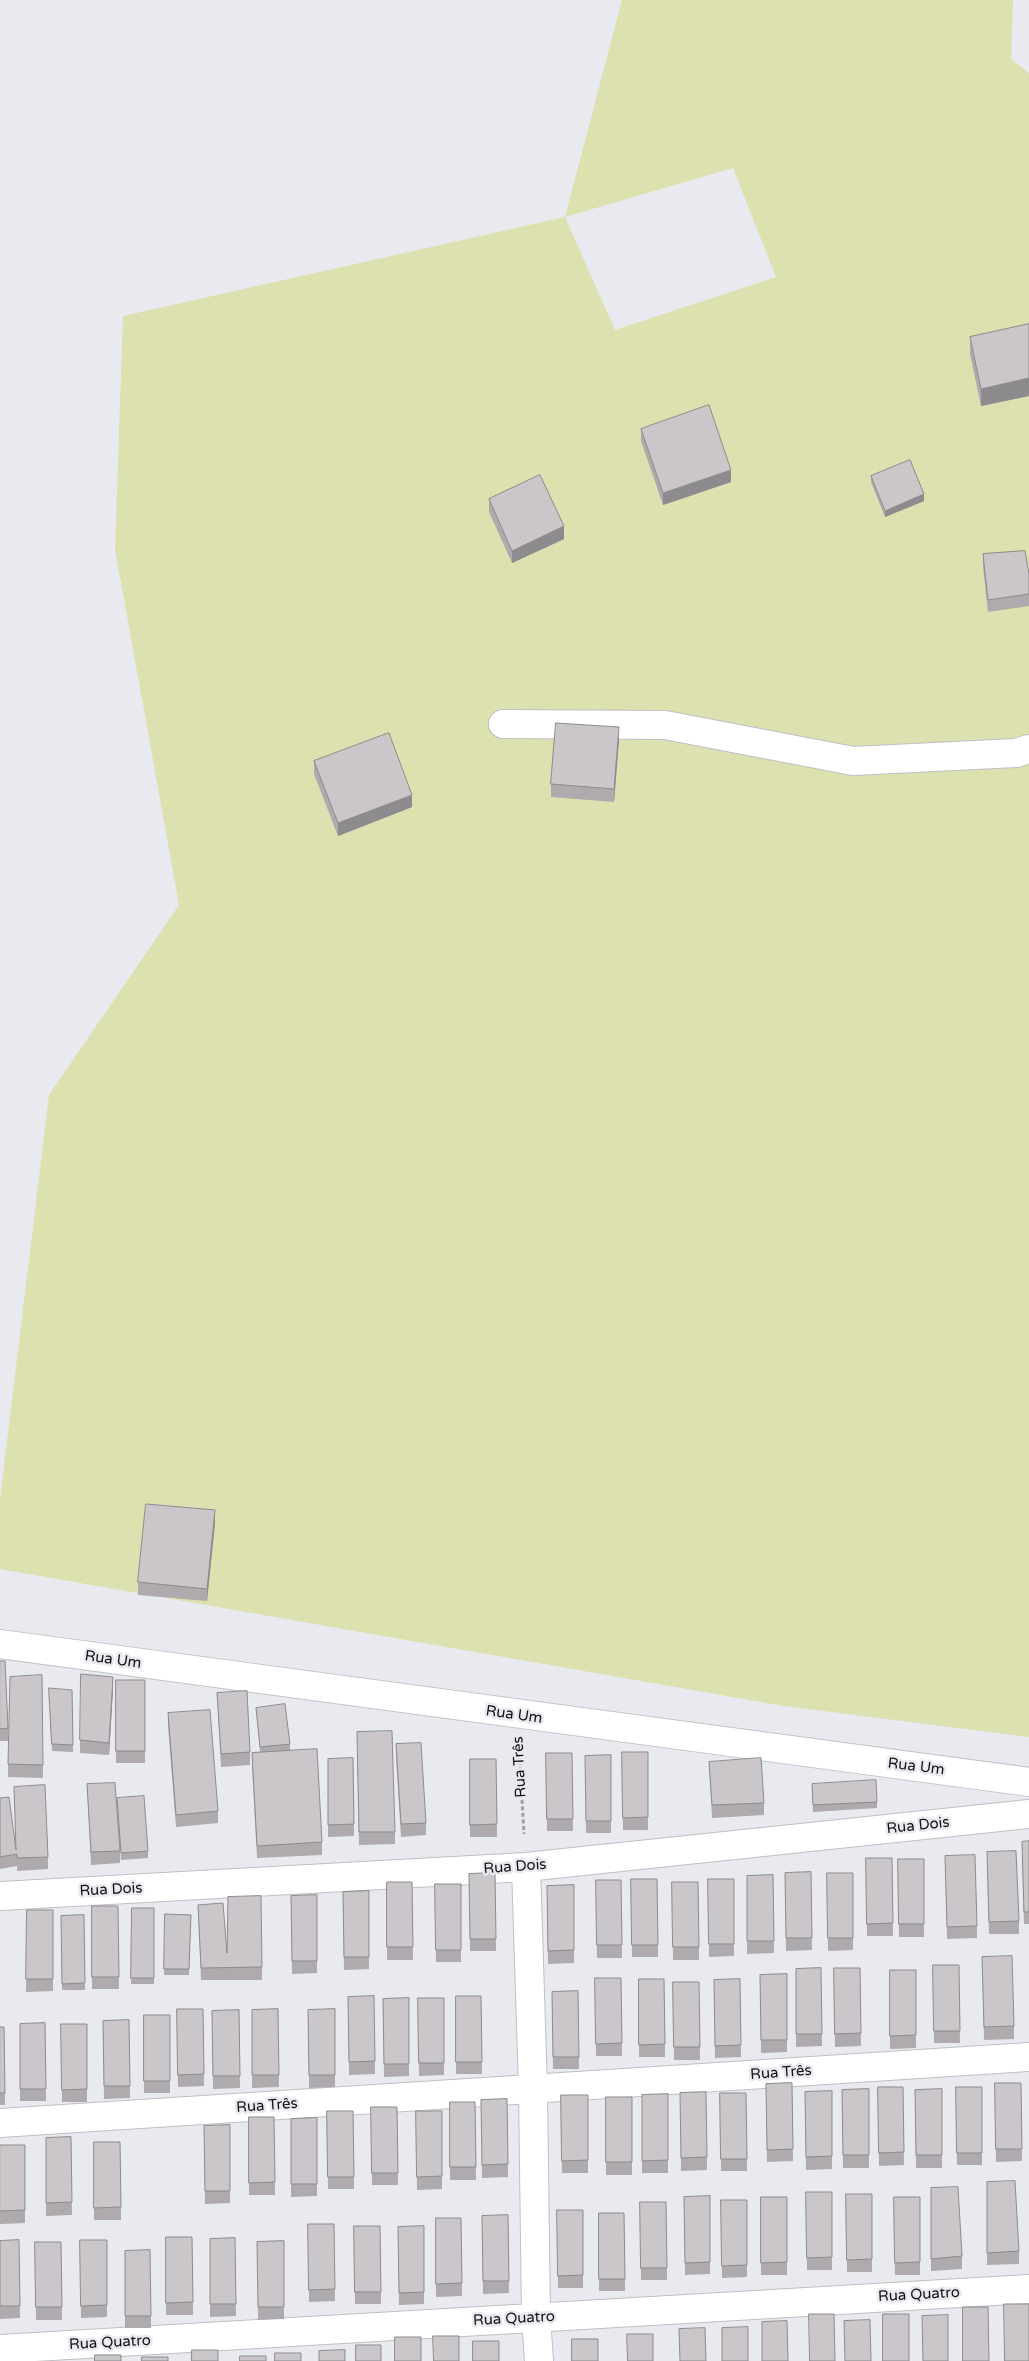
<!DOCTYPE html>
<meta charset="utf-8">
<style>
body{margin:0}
canvas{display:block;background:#e8eaef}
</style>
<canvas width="1029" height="2361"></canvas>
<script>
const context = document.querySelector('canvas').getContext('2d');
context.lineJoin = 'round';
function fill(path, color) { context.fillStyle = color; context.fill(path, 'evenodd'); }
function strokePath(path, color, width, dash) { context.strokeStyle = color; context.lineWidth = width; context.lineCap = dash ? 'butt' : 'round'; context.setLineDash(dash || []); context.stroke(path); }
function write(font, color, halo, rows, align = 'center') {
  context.font = font + ' "Varela Round",sans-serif'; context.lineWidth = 5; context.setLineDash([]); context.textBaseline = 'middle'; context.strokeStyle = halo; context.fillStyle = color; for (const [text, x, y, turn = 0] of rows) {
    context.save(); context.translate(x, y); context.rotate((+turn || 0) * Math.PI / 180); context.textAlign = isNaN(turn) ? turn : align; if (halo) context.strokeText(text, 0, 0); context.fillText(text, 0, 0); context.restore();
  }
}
fill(new Path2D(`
 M622 0H1013L1011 59 1029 73V1737L784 1706 0 1569V1499L49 1095 179 905 115 549 123 316 565 217ZM733 168 776 277 615 330 565 217Z`), '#dce1af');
const minor = new Path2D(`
 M503 724 665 725 853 761 1016 753 1029 749
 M0 1644 1029 1782
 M526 1867 533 2089 536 2317 539 2361
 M0 1896 526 1867 1029 1814
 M0 2123 1029 2057
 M0 2349 1029 2289`);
strokePath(minor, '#bec0c5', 30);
strokePath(new Path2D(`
 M519 1748 524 1834`), '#9fa0a4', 3, [4, 2.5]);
strokePath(minor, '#fff', 28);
fill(new Path2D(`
 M1029 324V396L981 406 970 354V337Z
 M641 429 731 482 663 505 641 441Z
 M871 476 924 501 885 517 871 482Z
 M489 499 564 539 512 563 489 512Z
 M983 554 1029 574V606L988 612 983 567Z
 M619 740 614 802 551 797V784Z
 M314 761 412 807 338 836 314 774Z
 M215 1523 207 1601 138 1595V1582Z
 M0 1661 8 1728V1741H0Z
 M42 1675 43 1778 8 1777V1764Z
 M116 1680H145V1763H116Z
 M113 1689 109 1755 80 1753V1740Z
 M72 1690 73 1752 52 1751 49 1695Z
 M217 1693 250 1752V1765L221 1767Z
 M256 1708 290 1744V1750L322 1842V1855L257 1858 252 1765V1753L260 1752Z
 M168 1713 218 1811V1823L176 1827 168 1726Z
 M357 1732 395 1832V1844L359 1845Z
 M396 1744 426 1823V1835L401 1837 396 1757Z
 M622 1752H648V1830H623Z
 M546 1753H572L573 1831H547Z
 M611 1755V1833H586L585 1756Z
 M353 1758 354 1836 328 1837V1759Z
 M470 1759H496L497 1837H470Z
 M709 1762 764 1803V1815L712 1818Z
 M87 1784 120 1851V1863L91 1865Z
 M812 1784 877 1802V1808L813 1812Z
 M14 1787 48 1857V1869L17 1871V1866L0 1869V1798L16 1845Z
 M117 1798 148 1851V1858L121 1860Z
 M1029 1841V1924H1024L1022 1854Z
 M945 1856 977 1926V1938L947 1939Z
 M866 1858H892L893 1936H867Z
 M898 1859H924V1937H899Z
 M987 1864 1019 1921V1934H989Z
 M811 1872 812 1950 786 1951 785 1873Z
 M495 1873 496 1951H470L469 1874Z
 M827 1873H853V1950L828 1951Z
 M773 1875 774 1953 747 1954V1876Z
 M631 1879H657L658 1957H632Z
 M708 1879H734V1956L709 1957Z
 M596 1880H621L622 1958H597Z
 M387 1882H412L413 1960H387Z
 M672 1882H698L699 1960H673Z
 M435 1884H461V1962H436Z
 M574 1885V1963L548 1964 547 1886Z
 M369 1891V1969L344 1970 343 1892Z
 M317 1895V1973L292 1974 291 1896Z
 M198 1905 227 1953 262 1967V1980H201Z
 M92 1906H118L119 1989H92Z
 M132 1908H154V1984H131Z
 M27 1910H53V1991L26 1992Z
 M165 1914 191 1915 189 1975H164Z
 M84 1915 85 1990H62L61 1916Z
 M982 1957 1014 2026V2039L984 2040Z
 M933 1965H959L960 2043H934Z
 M821 1968 822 2046 796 2047V1969Z
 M834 1968H860L861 2046 835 2047Z
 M890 1970H916V2048L890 2049Z
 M787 1974V2052L761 2053 760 1975Z
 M595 1978H621L622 2056H596Z
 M639 1979H664L665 2057H639Z
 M740 1979 741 2057 715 2058 714 1980Z
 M673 1982H699L700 2060H674Z
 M578 1991 579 2069H553L552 1992Z
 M374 1996 375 2074 349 2075 348 1997Z
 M456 1996H481L482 2074H456Z
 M409 1998V2076L384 2077 383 1999Z
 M418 1998H444V2075L419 2076Z
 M177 2009H203L204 2086 178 2087Z
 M278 2009 279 2087 252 2088V2010Z
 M335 2009V2087L309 2088 308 2010Z
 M239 2010 240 2088 213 2089 212 2011Z
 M144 2015H170V2093H144Z
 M129 2020 130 2098 104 2099 103 2021Z
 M45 2023 46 2101H20V2024Z
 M61 2024H87V2102H62Z
 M0 2027H4L5 2105H0Z
 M792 2083 793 2161 767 2162 766 2084Z
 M995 2083H1021L1022 2161 996 2162Z
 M878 2087H903L904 2165 879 2166Z
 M956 2087H982V2165H957Z
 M869 2089V2168H843L842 2090Z
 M942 2089V2168H916L915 2090Z
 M832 2091V2169L806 2170 805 2092Z
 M706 2092 707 2170 681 2171 680 2093Z
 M720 2093H746L747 2171H721Z
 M668 2094V2173H642V2095Z
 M561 2095H588V2173H562Z
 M606 2097H632V2175H606Z
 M507 2099 508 2177 482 2178 481 2100Z
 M450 2102H475L476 2180H450Z
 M371 2107H397L398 2185H372Z
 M327 2111H353L354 2189H328Z
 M416 2111H442V2189L417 2190Z
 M249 2117H274L275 2195H249Z
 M317 2118V2196L291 2197V2119Z
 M230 2125V2203L205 2204 204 2126Z
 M71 2137 72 2215 46 2216V2138Z
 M94 2142H120L121 2220H94Z
 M0 2145H25V2223L0 2224Z
 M987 2182 1019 2251V2264L987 2265Z
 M931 2188 962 2256V2269L931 2271Z
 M806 2192H832V2270H807Z
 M846 2194H872V2272H847Z
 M710 2196V2274L685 2275 684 2197Z
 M761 2197H787V2275H761Z
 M894 2197H920V2275H895Z
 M721 2200H747V2277L722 2278Z
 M640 2202H666L667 2280H641Z
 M557 2210H583V2288H558Z
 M599 2213H624L625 2291H599Z
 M508 2215 509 2293 483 2294 482 2216Z
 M436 2218H461L462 2296 436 2297Z
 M308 2224H334L335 2301 309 2302Z
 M354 2226H380L381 2304H355Z
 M424 2226V2304L399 2305 398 2227Z
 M166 2237H192L193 2315H166Z
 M235 2238 236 2316 210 2317V2239Z
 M19 2240 20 2318 0 2319V2241Z
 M80 2240H107V2317L81 2318Z
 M284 2241V2319L258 2320 257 2242Z
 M35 2242H61L62 2320H36Z
 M150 2250 151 2328H125V2251Z`), '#aeaaae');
fill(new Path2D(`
 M1029 378V396L981 406V389Z
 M731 470V482L663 505V493Z
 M924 494V501L885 517V511Z
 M564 526V539L512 563V551Z
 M619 727V740L614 802V789Z
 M412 795V807L338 836V823Z
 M215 1510V1523L207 1601V1589Z
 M113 1677V1689L109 1755V1743Z`), '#8d8b8d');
const building = new Path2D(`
 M1029 324V378L981 389 970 337Z
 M709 405 731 470 663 493 641 429Z
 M910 460 924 494 885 511 871 476Z
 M540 475 564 526 512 551 489 499Z
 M1025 551 1029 574V594L988 600 983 554Z
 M556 723 619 727 614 789 551 784Z
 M389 733 412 795 338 823 314 761Z
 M146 1504 215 1510 207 1589 138 1582Z
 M0 1661H5L8 1728 0 1729Z
 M81 1674 113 1677 109 1743 80 1740Z
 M42 1675 43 1765 8 1764 10 1677Z
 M116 1680H145V1751H116Z
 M49 1688 72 1690 73 1745 52 1744Z
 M247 1691 250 1752 221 1754 217 1693Z
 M285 1704 290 1744 260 1747 256 1708Z
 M210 1710 218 1811 176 1815 168 1713Z
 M392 1731 395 1832H359L357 1732Z
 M421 1743 426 1823 401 1824 396 1744Z
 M317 1749 322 1842 257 1846 252 1753Z
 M622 1752H648V1817L623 1818Z
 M546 1753H572L573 1819H547Z
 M611 1755V1821H586L585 1756Z
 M353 1758 354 1824 328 1825V1759Z
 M761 1758 764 1803 712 1805 709 1762Z
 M470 1759H496L497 1824 470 1825Z
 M876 1780 877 1802 813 1805 812 1784Z
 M115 1783 120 1851 91 1852 87 1784Z
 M45 1785 48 1857 17 1858V1854L0 1857V1798L9 1797 16 1850 14 1787Z
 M144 1796 148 1851 121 1853 117 1798Z
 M1029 1841V1912H1024L1022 1842Z
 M1016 1851 1019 1921 989 1922 987 1852Z
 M975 1855 977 1926 947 1927 945 1856Z
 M866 1858H892L893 1923 867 1924Z
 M898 1859H924V1924H899Z
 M811 1872 812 1938H786L785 1873Z
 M495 1873 496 1939H470L469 1874Z
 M827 1873H853V1938H828Z
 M773 1875 774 1941H747V1876Z
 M631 1879H657L658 1945H632Z
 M708 1879H734V1944H709Z
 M596 1880H621L622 1945H597Z
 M387 1882H412L413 1947H387Z
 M672 1882H698L699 1947H673Z
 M435 1884H461V1950H436Z
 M574 1885V1950L548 1951 547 1886Z
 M369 1891V1957H344L343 1892Z
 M317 1895V1961H292L291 1896Z
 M261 1896 262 1967 201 1968 198 1905 223 1903 227 1953 228 1897Z
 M92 1906H118L119 1977H92Z
 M132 1908H154V1978H131Z
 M27 1910H53V1979H26Z
 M165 1914 191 1915 189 1969H164Z
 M84 1915 85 1983 62 1984 61 1916Z
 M1012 1956 1014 2026 984 2027 982 1957Z
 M933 1965H959L960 2031H934Z
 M821 1968 822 2034H796V1969Z
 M834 1968H860L861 2033 835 2034Z
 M890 1970H916V2035L890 2036Z
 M787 1974V2040H761L760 1975Z
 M595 1978H621L622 2043 596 2044Z
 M639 1979H664L665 2044 639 2045Z
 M740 1979 741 2045 715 2046 714 1980Z
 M673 1982H699L700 2047H674Z
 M578 1991 579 2057H553L552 1992Z
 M374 1996 375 2061 349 2062 348 1997Z
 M456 1996H481L482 2062H456Z
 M409 1998V2064H384L383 1999Z
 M418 1998H444V2063H419Z
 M177 2009H203L204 2074 178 2075Z
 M278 2009 279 2075H252V2010Z
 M335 2009V2075H309L308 2010Z
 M239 2010 240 2076H213L212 2011Z
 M144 2015H170V2081H144Z
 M129 2020 130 2086H104L103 2021Z
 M45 2023 46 2089H20V2024Z
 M61 2024H87V2089L62 2090Z
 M0 2027H4L5 2093H0Z
 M792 2083 793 2149 767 2150 766 2084Z
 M995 2083H1021L1022 2149H996Z
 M878 2087H903L904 2152 879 2153Z
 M956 2087H982V2153H957Z
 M869 2089V2155H843L842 2090Z
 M942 2089V2155H916L915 2090Z
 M832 2091V2156L806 2157 805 2092Z
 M706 2092 707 2157 681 2158 680 2093Z
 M720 2093H746L747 2159H721Z
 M668 2094V2160L642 2161V2095Z
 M561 2095H588V2160L562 2161Z
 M606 2097H632V2162H606Z
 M507 2099 508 2164 482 2165 481 2100Z
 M450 2102H475L476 2167H450Z
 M371 2107H397L398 2173H372Z
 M327 2111H353L354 2177H328Z
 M416 2111H442V2176L417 2177Z
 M249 2117H274L275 2182 249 2183Z
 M317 2118V2184H291V2119Z
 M230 2125V2191H205L204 2126Z
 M71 2137 72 2202 46 2203V2138Z
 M94 2142H120L121 2207 94 2208Z
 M0 2145H25V2210L0 2211Z
 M1015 2181 1019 2251 987 2253V2182Z
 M958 2187 962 2256 931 2259V2188Z
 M806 2192H832V2257L807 2258Z
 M846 2194H872V2259L847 2260Z
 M710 2196V2262L685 2263 684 2197Z
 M761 2197H787V2262L761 2263Z
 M894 2197H920V2262L895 2263Z
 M721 2200H747V2265L722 2266Z
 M640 2202H666L667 2268H641Z
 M557 2210H583V2275L558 2276Z
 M599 2213H624L625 2279H599Z
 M508 2215 509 2281H483L482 2216Z
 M436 2218H461L462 2283 436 2284Z
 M308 2224H334L335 2289 309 2290Z
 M354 2226H380L381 2292H355Z
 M424 2226V2292L399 2293 398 2227Z
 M166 2237H192L193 2302 166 2303Z
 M235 2238 236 2304H210V2239Z
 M19 2240 20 2306H0V2241Z
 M80 2240H107V2305L81 2306Z
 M284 2241V2307H258L257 2242Z
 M35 2242H61L62 2307H36Z
 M150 2250 151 2316H125V2251Z
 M1004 2304H1029V2361H1005Z
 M963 2307H988L989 2361H963Z
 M809 2314H834L835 2361H810Z
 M883 2314H909V2361H883Z
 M948 2315V2361H923L922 2316Z
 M870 2320 871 2361H845L844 2321Z
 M787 2321 788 2361H762V2322Z
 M748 2327V2361H722V2328Z
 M705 2328 706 2361H680L679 2329Z
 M627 2334H653V2361H628Z
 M433 2336H459V2361H434Z
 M395 2337H421V2361H395Z
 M572 2339H598V2361H572Z
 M473 2341H499V2361H473Z
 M356 2345H381V2361H356Z
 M192 2350H218V2361H192Z
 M345 2350V2361H319V2351Z
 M275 2353H301V2361H275Z
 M95 2355H121V2361H95Z
 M240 2356H266V2361H240Z
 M142 2357H168V2361H142Z`);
fill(building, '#cac6ca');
strokePath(building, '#8d8b8d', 1);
write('15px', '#121214', '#e8eaef', [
 ["Rua Um",113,1660,8],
 ["Rua Um",514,1715,8],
 ["Rua Três",520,1767,-93],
 ["Rua Um",916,1767,7],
 ["Rua Dois",918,1826,-6],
 ["Rua Dois",515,1867,-4],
 ["Rua Dois",111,1890,-3],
 ["Rua Três",781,2073,-4],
 ["Rua Três",267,2106,-4],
 ["Rua Quatro",919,2295,-3],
 ["Rua Quatro",514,2319,-3],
 ["Rua Quatro",110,2343,-3]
]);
</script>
